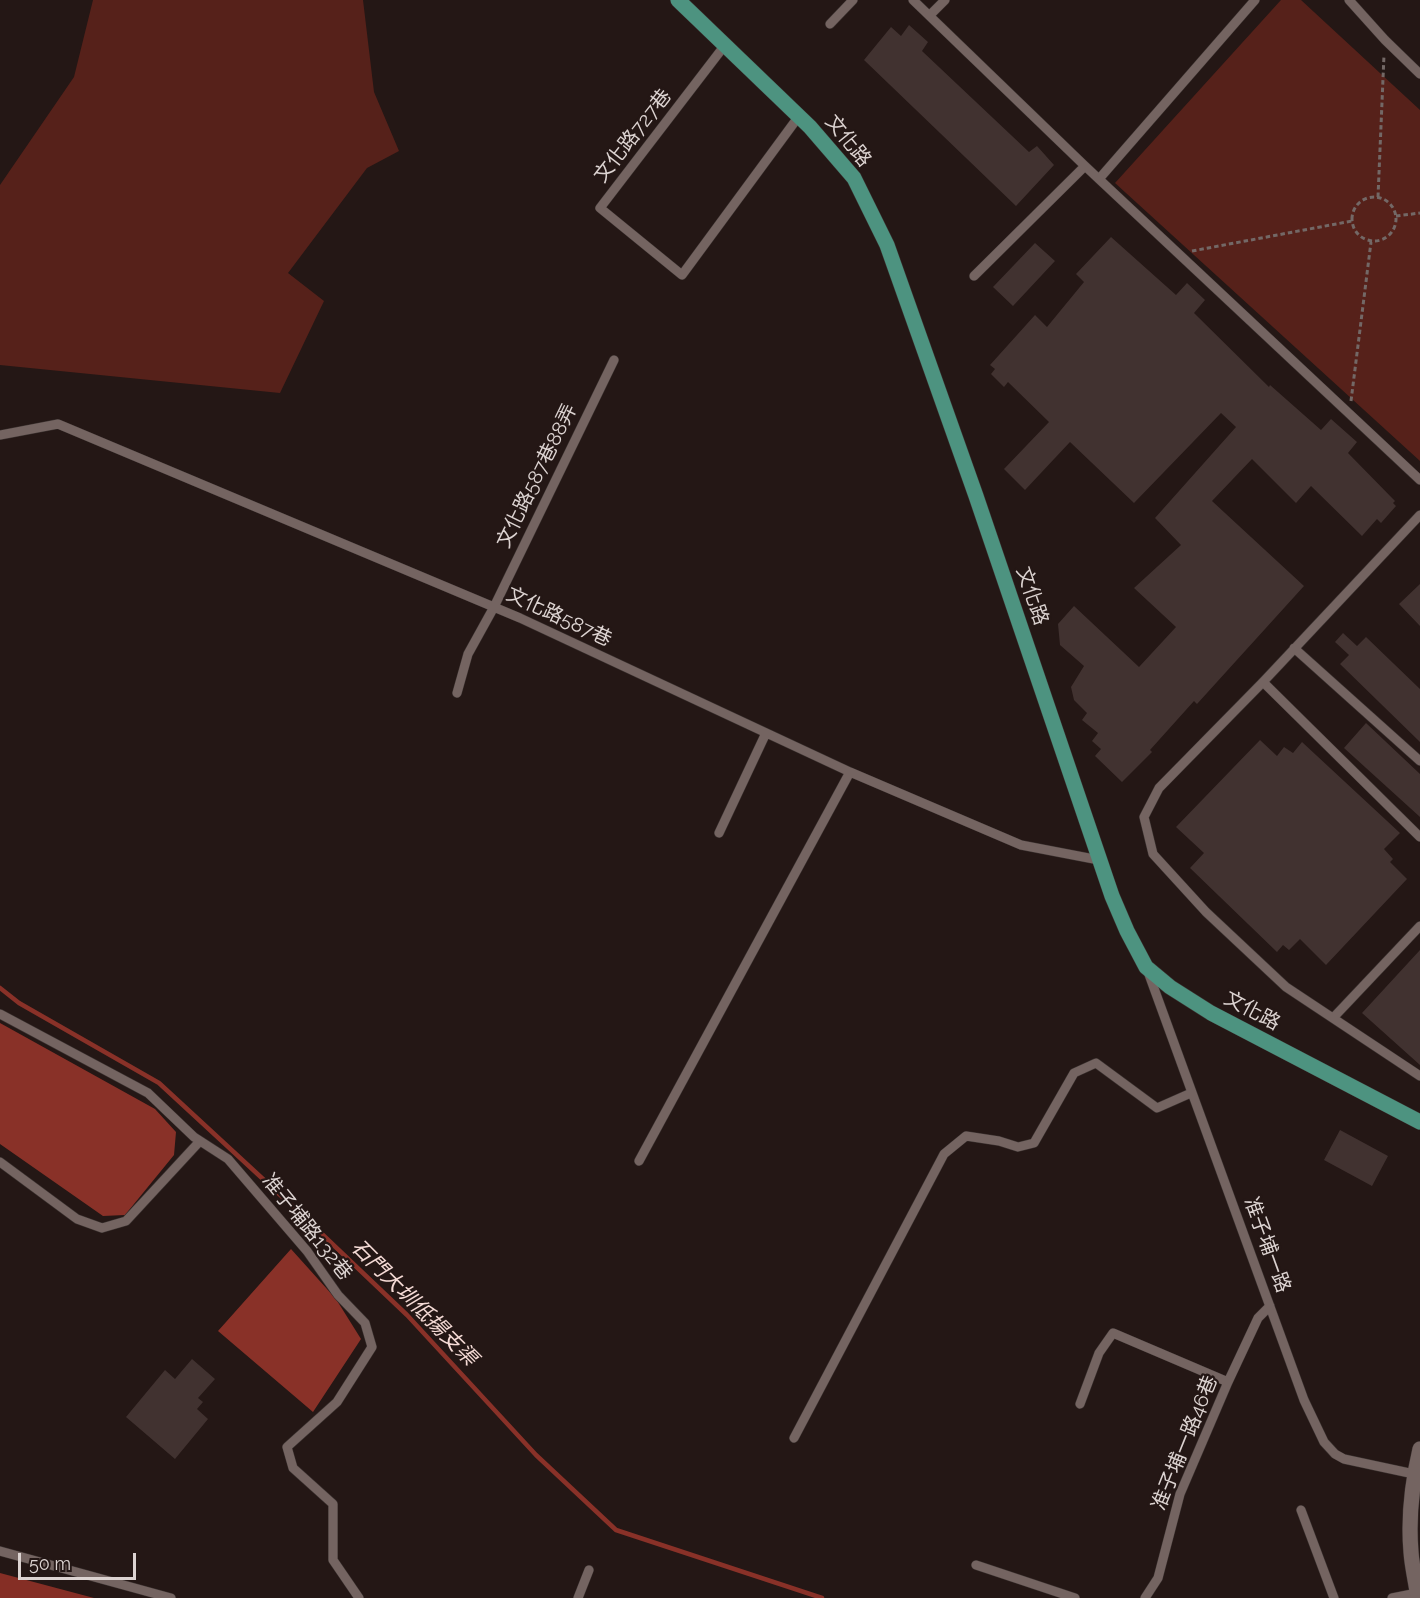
<!DOCTYPE html>
<meta charset="utf-8">
<style>
body{margin:0}
#map{position:relative;width:1420px;height:1598px;overflow:hidden;background:#241715;font-family:Raleway,sans-serif}
canvas{display:block}
.scale{position:absolute;left:18px;top:1553px;width:118px;height:27px;box-sizing:border-box;border:3px solid #dcd3d1;border-top:0;padding-left:8px;font-size:18px;line-height:21px;white-space:nowrap;color:#dcd3d1;-webkit-text-stroke:4px #241715;paint-order:stroke}
</style>
<div id="map">
<canvas width="1420" height="1598"></canvas>
<div class="scale">50 m</div>
</div>
<script>
const context = document.querySelector('canvas').getContext('2d');
context.lineJoin = 'round';
function fill(path, color) { context.fillStyle = color; context.fill(path, 'evenodd'); }
function strokePath(path, color, width, dash) { context.strokeStyle = color; context.lineWidth = width; context.lineCap = dash ? 'butt' : 'round'; context.setLineDash(dash || []); context.stroke(path); }
function write(font, color, halo, rows, align = 'center') {
  context.font = font + ' Raleway,"Noto Sans TC",sans-serif'; context.lineWidth = 4.5; context.setLineDash([]); context.textBaseline = 'middle'; context.strokeStyle = halo; context.fillStyle = color; for (const [text, x, y, turn = 0] of rows) {
    context.save(); context.translate(x, y); context.rotate((+turn || 0) * Math.PI / 180); context.textAlign = isNaN(turn) ? turn : align; if (halo) context.strokeText(text, 0, 0); context.fillText(text, 0, 0); context.restore();
  }
}
fill(new Path2D(`
 M93 0H363L374 92 399 151 367 168 288 273 324 301 280 393 0 365V185L74 77Z
 M1281 0H1301L1420 110V461L1115 183Z`), '#56211a');
fill(new Path2D(`
 M0 1573 94 1598H0Z`), '#852e25');
fill(new Path2D(`
 M0 1023 155 1109 176 1132 174 1155 125 1215 103 1216 0 1144Z
 M291 1249 336 1299 361 1339 313 1412 218 1331Z`), '#893128');
strokePath(new Path2D(`
 M0 988 19 1003 159 1083 303 1216 407 1315 536 1455 616 1530 822 1598`), '#893128', 4.5);
fill(new Path2D(`
 M909 25 928 42 922 51 1029 152 1037 146 1054 165 1016 206 864 60 891 27 901 36Z
 M1111 237 1176 295 1187 283 1205 300 1194 313 1269 387 1270 385 1321 430 1331 419 1357 442 1348 453 1395 501 1393 503 1396 506 1381 523 1377 519 1362 536 1311 486 1296 503 1252 459 1212 501 1304 586 1197 704 1194 701 1150 750 1152 752 1122 782 1095 756 1101 749 1092 741 1098 733 1082 720 1087 713 1074 700 1071 687 1084 666 1060 645 1058 624 1074 606 1139 667 1176 627 1134 588 1181 545 1155 518 1236 427 1221 413 1134 503 1070 442 1025 490 1004 469 1049 422 1008 382 1004 387 991 374 995 369 990 365 1035 315 1047 327 1084 282 1076 274Z
 M1035 243 1055 261 1013 306 993 287Z
 M1420 584V626L1399 604Z
 M1343 633 1357 646 1366 637 1420 689V742L1340 664 1349 655 1335 642Z
 M1366 723 1420 774V817L1344 748Z
 M1260 740 1277 756 1284 747 1293 753 1302 742 1400 833 1384 849 1393 859 1390 862 1407 879 1326 965 1300 939 1289 950 1283 945 1277 952 1190 868 1204 853 1176 827Z
 M1420 950V1065L1362 1013Z
 M1340 1130 1388 1156 1372 1186 1324 1160Z
 M192 1359 215 1379 198 1398 203 1402 197 1409 208 1419 175 1459 126 1417 165 1370 175 1379Z`), '#413230');
const service = new Path2D(`
 M913 0 1085 166 1420 480
 M1349 0 1385 40 1420 74
 M930 15 945 0
 M830 24 853 0
 M725 45 600 208 682 275 799 116
 M1099 179 1255 0
 M974 276 1085 166
 M0 435 58 424 520 618 850 772 1021 845 1099 860
 M1420 515 1263 682 1159 788 1144 817 1153 854 1206 912 1286 987 1420 1076
 M1294 648 1420 761
 M1263 682 1420 837
 M457 693 468 654 494 607 614 360
 M719 833 766 733
 M1147 969 1304 1400 1324 1442 1335 1454 1344 1459 1414 1474
 M0 1014 148 1093 194 1137 228 1159 307 1251 338 1295 365 1323 372 1347 337 1402 287 1447 293 1468 333 1504V1560L359 1598
 M1333 1018 1420 926
 M639 1161 850 772
 M0 1162 77 1219 102 1228 126 1221 200 1141
 M1080 1404 1099 1353 1113 1333 1228 1382
 M794 1438 944 1154 966 1136 999 1141 1018 1147 1034 1143 1074 1073 1096 1063 1157 1108 1191 1093
 M1301 1510 1334 1598
 M0 1551 171 1598
 M976 1565 1075 1598
 M578 1598 589 1570
 M1145 1598 1158 1578 1180 1494 1228 1382 1258 1318 1270 1306
 M1392 1598 1417 1593`);
const secondary = new Path2D(`
 M1418 1598C1416 1583 1412 1567 1411 1552 1408 1517 1412 1483 1420 1449`);
const primary = new Path2D(`
 M678 0 810 127 854 178 887 245 976 496 1112 896 1127 931 1146 967 1170 987 1211 1013 1420 1122`);
strokePath(service, '#3b3230', 10);
strokePath(secondary, '#3b3230', 16);
strokePath(primary, '#3b3230', 16);
strokePath(new Path2D(`
 M1352 219a22 22 0 1 1 44 0a22 22 0 1 1-44 0Z
 M1378 197 1384 55
 M1396 216 1420 213
 M1192 251 1352 221
 M1351 401 1371 242`), '#736866', 3, [4.5, 3]);
strokePath(service, '#746461', 9);
strokePath(secondary, '#746461', 15);
strokePath(primary, '#4d9380', 15);
write('20px', '#dcd3d1', '#241715', [
 ["文化路727巷",633,136,-52],
 ["文化路",848,141,51],
 ["文化路587巷88弄",537,476,-64],
 ["文化路",1032,596,71],
 ["文化路587巷",559,617,25],
 ["文化路",1252,1011,28],
 ["准子埔路132巷",307,1227,51],
 ["准子埔一路",1267,1245,70],
 ["准子埔一路46巷",1185,1443,-68]
]);
write('italic 21px', '#f5dbd6', '#241715', [
 ["石門大圳低揚支渠",414,1303,45]
]);
</script>
